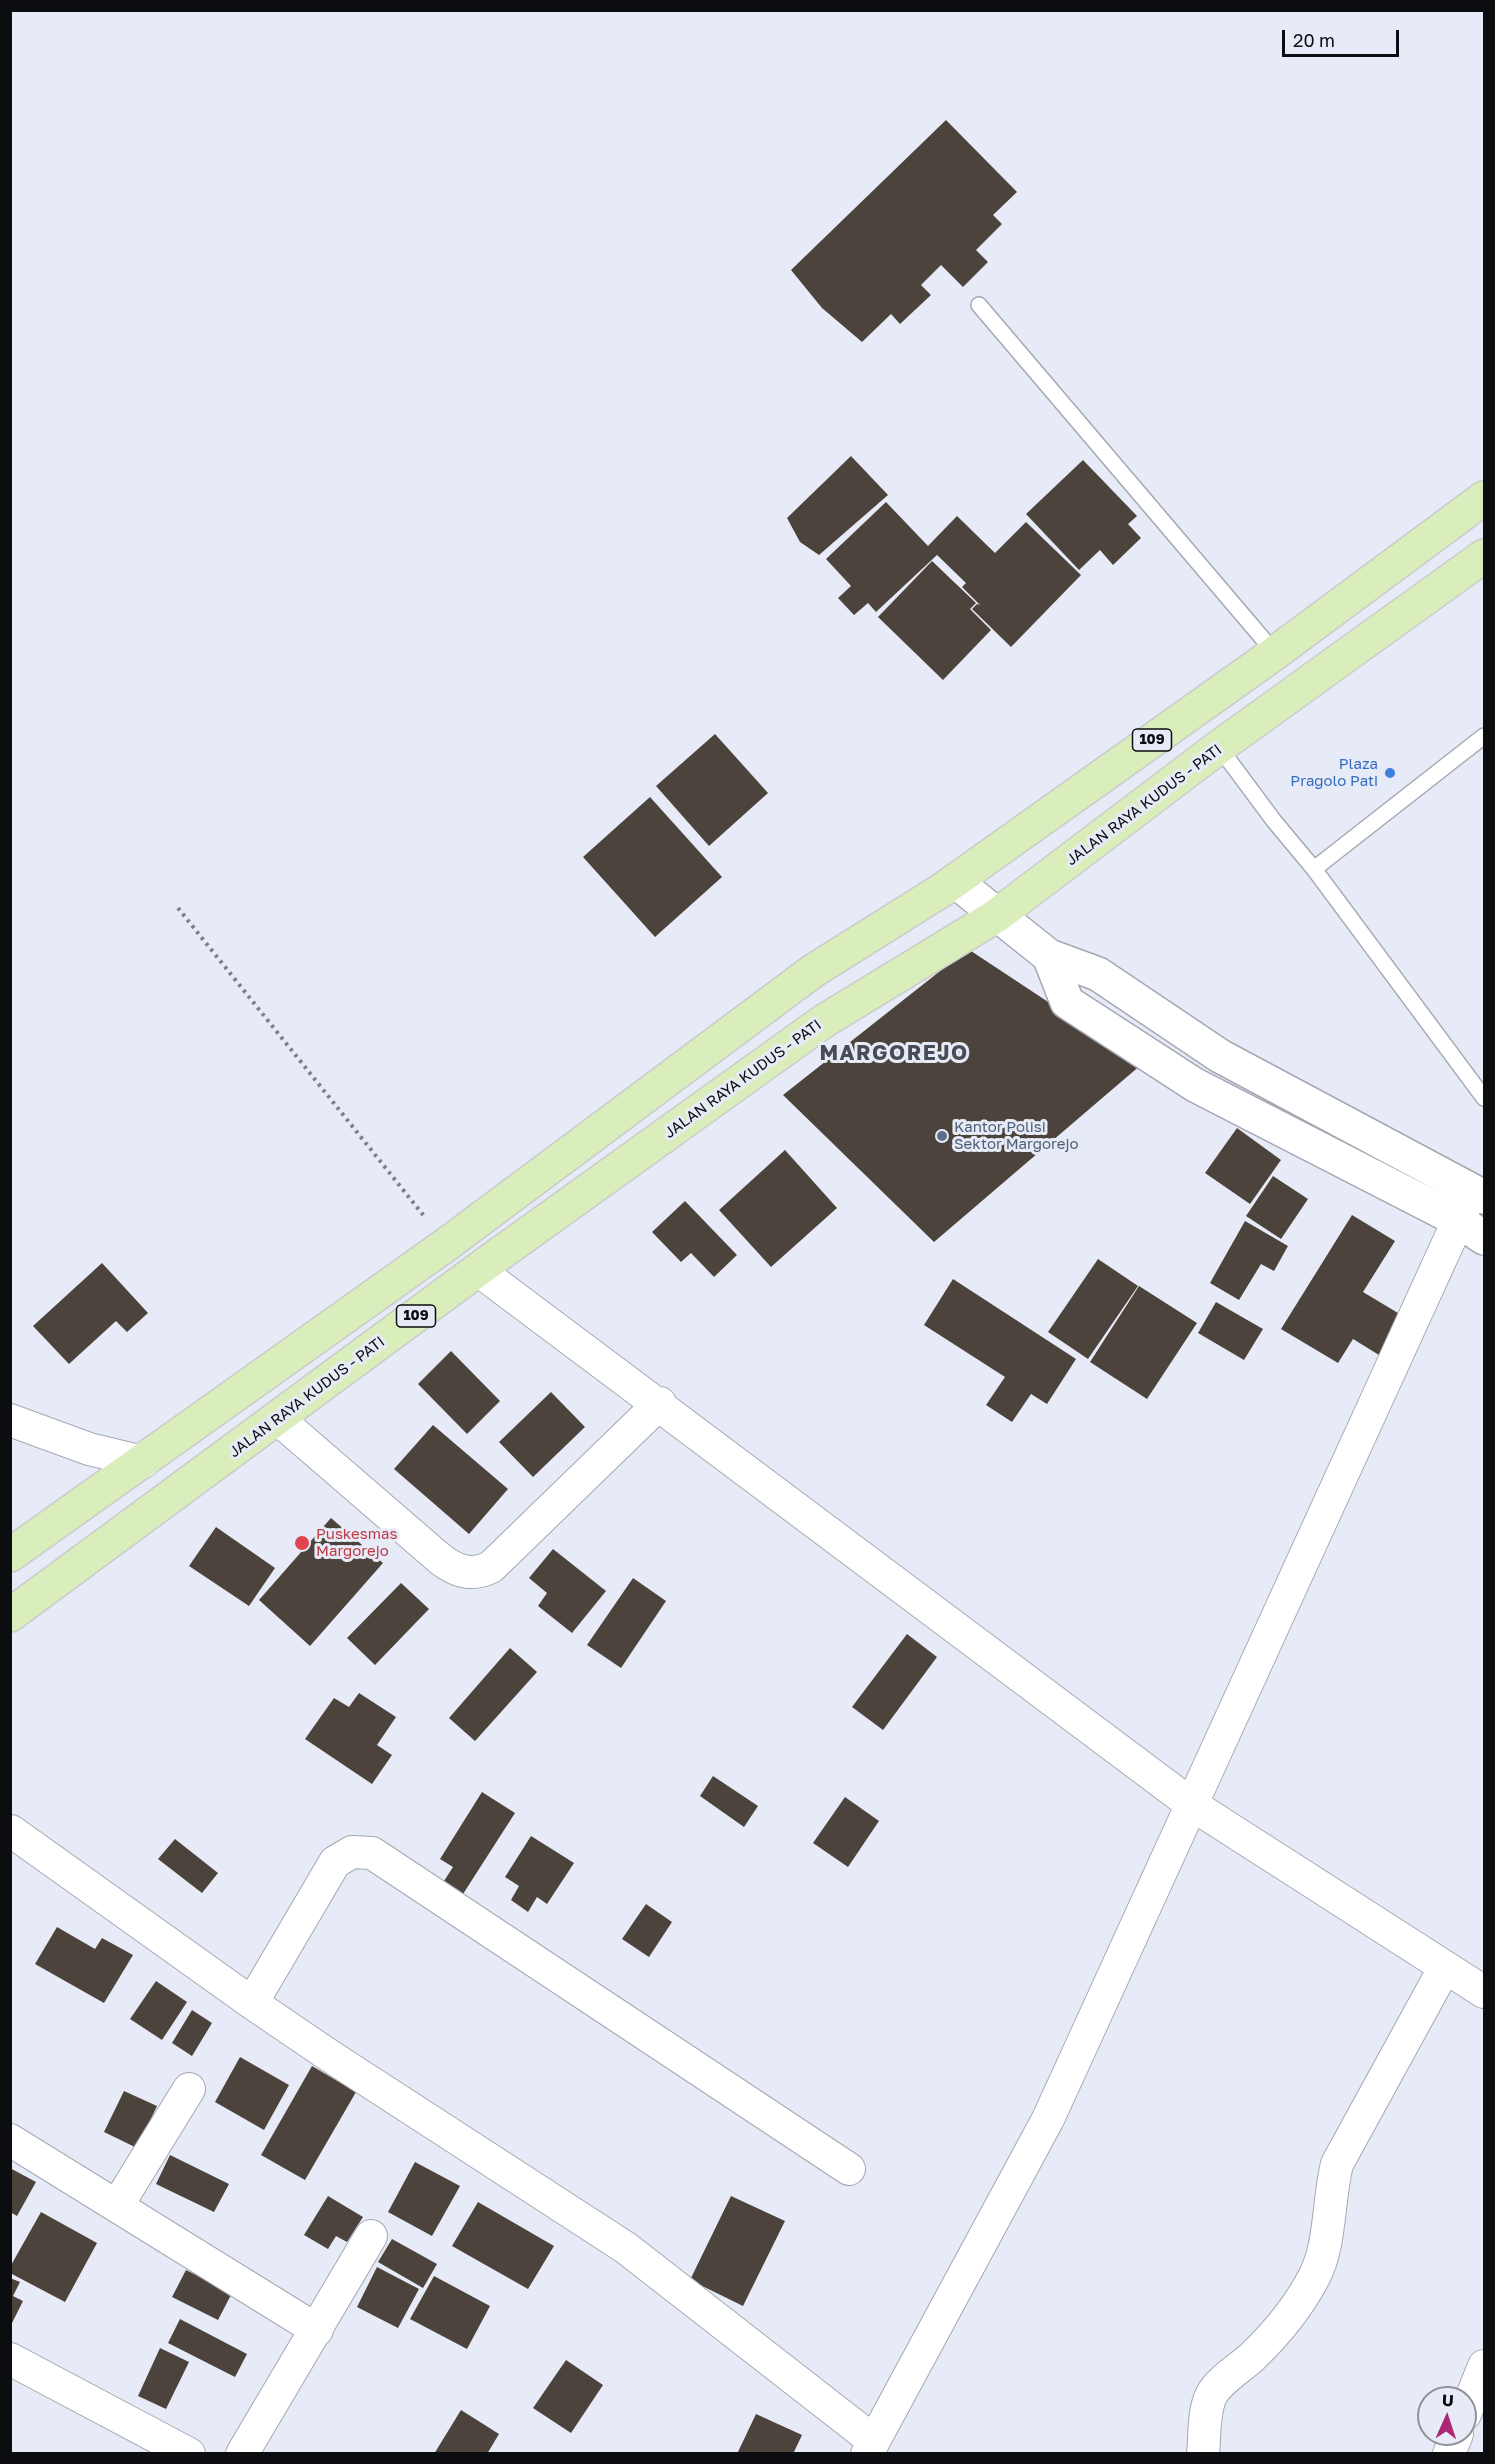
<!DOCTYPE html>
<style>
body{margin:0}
#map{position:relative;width:1495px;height:2464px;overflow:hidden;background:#e7ebf7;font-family:"Golos Text",sans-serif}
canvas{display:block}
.frame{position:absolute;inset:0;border:12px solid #0c0d11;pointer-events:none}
.north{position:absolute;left:1417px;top:2386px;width:60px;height:60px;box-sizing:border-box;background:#e7ebf7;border:2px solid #8f929b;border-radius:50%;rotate:3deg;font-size:16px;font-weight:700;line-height:24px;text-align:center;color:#0c0d11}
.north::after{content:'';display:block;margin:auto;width:21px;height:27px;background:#aa2874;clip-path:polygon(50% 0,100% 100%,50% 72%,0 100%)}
.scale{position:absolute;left:1282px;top:30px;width:117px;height:27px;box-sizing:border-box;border:3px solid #0c0d11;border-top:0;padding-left:8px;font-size:18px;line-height:21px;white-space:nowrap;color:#0c0d11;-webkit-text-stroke:4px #e7ebf7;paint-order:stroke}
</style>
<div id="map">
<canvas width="1495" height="2464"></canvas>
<div class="frame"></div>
<div class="north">U</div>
<div class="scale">20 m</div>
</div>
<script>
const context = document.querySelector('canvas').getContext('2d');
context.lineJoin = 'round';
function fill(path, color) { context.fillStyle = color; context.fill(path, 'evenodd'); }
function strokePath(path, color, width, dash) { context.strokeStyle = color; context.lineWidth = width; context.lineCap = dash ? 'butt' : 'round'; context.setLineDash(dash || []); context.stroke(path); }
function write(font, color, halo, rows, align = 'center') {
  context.font = font + ' "Golos Text",sans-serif'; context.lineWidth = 6; context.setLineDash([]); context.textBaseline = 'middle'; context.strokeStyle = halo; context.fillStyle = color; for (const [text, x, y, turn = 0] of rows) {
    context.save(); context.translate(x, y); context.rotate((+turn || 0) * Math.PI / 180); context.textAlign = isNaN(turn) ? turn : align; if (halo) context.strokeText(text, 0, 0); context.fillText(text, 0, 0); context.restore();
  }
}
fill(new Path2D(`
 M946 120 1017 192 993 215 1002 224 976 250 988 262 963 287 941 265 921 285 931 295 900 324 891 314 862 342 822 308 791 270Z
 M851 456 888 495 819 555 800 542 787 518Z
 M1083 460 1137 516 1128 524 1141 538 1113 565 1100 550 1079 570 1026 514Z
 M886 502 928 546 957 516 995 553 1026 522 1081 575 1011 647 972 609 977 604 980 605 962 587 966 583 937 555 876 612 868 603 854 615 838 598 851 586 826 559Z
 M932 561 976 603 970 609 991 630 943 680 878 617Z
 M715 734 768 793 709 846 656 786Z
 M650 797 722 877 655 937 583 857Z
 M968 949 1142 1064 934 1242 783 1095Z
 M1237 1128 1281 1160 1250 1204 1205 1173Z
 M785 1150 837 1208 771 1267 719 1210Z
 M1273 1176 1308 1199 1281 1239 1246 1216Z
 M685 1201 737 1255 714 1277 691 1253 681 1262 652 1232Z
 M1352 1215 1395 1241 1363 1292 1403 1316 1379 1355 1353 1339 1338 1363 1281 1329Z
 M1245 1221 1288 1246 1274 1271 1261 1264 1239 1300 1210 1283Z
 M1098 1259 1138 1286 1088 1359 1048 1332Z
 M102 1263 148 1313 127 1332 116 1321 69 1364 33 1326Z
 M953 1279 1076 1359 1047 1404 1031 1394 1012 1422 986 1405 1005 1377 924 1325Z
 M1139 1286 1197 1323 1147 1399 1090 1362Z
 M1216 1302 1263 1329 1244 1360 1198 1333Z
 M451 1351 500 1401 467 1434 418 1384Z
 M551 1392 585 1427 533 1477 499 1442Z
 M433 1425 508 1489 469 1534 394 1469Z
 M331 1518 383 1563 310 1646 259 1600Z
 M216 1527 275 1568 249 1606 189 1566Z
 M553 1549 606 1591 572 1633 538 1606 547 1593 529 1578Z
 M633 1578 666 1601 621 1668 587 1645Z
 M401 1583 429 1609 375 1665 347 1638Z
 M907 1634 937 1657 883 1730 852 1707Z
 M510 1648 537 1672 475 1741 449 1718Z
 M359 1693 396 1717 377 1745 392 1755 372 1784 305 1739 334 1698 349 1707Z
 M713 1776 758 1806 744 1827 700 1796Z
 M482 1792 515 1813 463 1894 444 1881 453 1867 440 1859Z
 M845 1797 879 1821 848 1867 813 1843Z
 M531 1836 574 1863 547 1904 537 1897 528 1912 511 1900 519 1886 505 1877Z
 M175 1839 218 1873 202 1893 158 1859Z
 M646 1904 672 1922 649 1957 622 1939Z
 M57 1927 95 1949 102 1938 133 1955 104 2003 35 1964Z
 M156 1981 187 2002 162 2040 130 2019Z
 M192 2010 212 2023 192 2056 172 2043Z
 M240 2057 289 2085 264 2130 215 2102Z
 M312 2066 356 2092 305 2180 261 2155Z
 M124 2091 157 2106 137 2148 104 2132Z
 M170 2155 229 2184 214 2212 156 2184Z
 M415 2162 460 2186 432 2236 388 2212Z
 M10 2168 36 2182 17 2216 10 2212Z
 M328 2196 363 2217 347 2242 336 2236 328 2249 304 2235Z
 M731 2196 785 2221 743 2306 690 2280Z
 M478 2202 554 2246 528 2289 452 2246Z
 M41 2212 97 2243 65 2302 10 2273V2267Z
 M392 2239 437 2264 423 2288 378 2262Z
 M377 2267 419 2289 398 2328 357 2307Z
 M186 2270 232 2293 218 2320 172 2297Z
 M434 2276 490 2306 467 2349 410 2319Z
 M10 2278 20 2282 13 2296 23 2301 10 2327Z
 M180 2319 247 2354 235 2377 168 2343Z
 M160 2348 189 2362 166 2409 138 2396Z
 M566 2360 603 2385 571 2433 533 2408Z
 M461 2410 499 2434 487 2454H434Z
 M756 2414 802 2435 793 2454H737Z`), '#4c443c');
const service = new Path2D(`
 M979 305 1275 653
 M1219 747 1274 821 1314 869 1484 1098
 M1314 869 1484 736`);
const minor = new Path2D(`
 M478 1270 1191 1804 1484 1992
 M277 1418 439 1558C455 1571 472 1577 491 1567L660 1403
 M10 1420 89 1449 143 1462
 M11 1831 252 2003
 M10 2140 317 2330
 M849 2169 372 1853 352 1852 335 1862 252 2003 330 2056 626 2248 874 2441
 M117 2206 189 2089
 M10 2359 189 2454
 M1465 2414 1484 2366
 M242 2454 371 2236
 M867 2454 1048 2119 1470 1195
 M1203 2454C1205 2436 1203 2410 1212 2394 1220 2380 1240 2368 1252 2357 1276 2334 1299 2306 1314 2277 1331 2245 1328 2200 1337 2164L1445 1967
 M1449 2454 1457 2434`);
const tertiary = new Path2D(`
 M955 881 1049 956 1098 974 1220 1056 1484 1197
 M1049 956 1067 1002 1195 1085 1458 1220 1484 1238`);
const primary = new Path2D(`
 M10 1555 447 1244 813 971 942 890 1275 653 1484 498
 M10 1615 487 1263 824 1021 996 916 1219 747 1484 556`);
strokePath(service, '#a4a8b3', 18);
strokePath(minor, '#a4a8b3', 34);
strokePath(tertiary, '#a4a8b3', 36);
strokePath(primary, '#cacacb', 36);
strokePath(new Path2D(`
 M178 908 424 1216`), '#7c7f87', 4, [3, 4.5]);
strokePath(service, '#fff', 15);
strokePath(minor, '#fff', 32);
strokePath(tertiary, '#fff', 33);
strokePath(primary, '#daeebb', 33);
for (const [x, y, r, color] of [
 [1390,773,6,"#3f7fe0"],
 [942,1136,6,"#5c6f8a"],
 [302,1543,8,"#e0444e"]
]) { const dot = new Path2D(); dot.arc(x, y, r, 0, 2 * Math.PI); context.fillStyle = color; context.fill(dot); strokePath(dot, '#e7ebf7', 2); }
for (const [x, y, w] of [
 [1152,740,39],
 [416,1316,39]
]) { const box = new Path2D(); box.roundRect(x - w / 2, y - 11, w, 22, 4.5); context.fillStyle = '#e7ebf7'; context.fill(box); strokePath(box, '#0c0d11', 1.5); }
write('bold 14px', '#0c0d11', null, [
 ["109",1152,740],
 ["109",416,1316]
]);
write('15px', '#366cbe', '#e7ebf7', [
 ["Plaza",1378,764],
 ["Pragolo Pati",1378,781]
], 'right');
write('15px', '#0c0d11', '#e7ebf7', [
 ["JALAN RAYA KUDUS - PATI",1144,805,-37],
 ["JALAN RAYA KUDUS - PATI",743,1079,-36],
 ["JALAN RAYA KUDUS - PATI",307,1397,-37]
]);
write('15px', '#4e5e75', '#e7ebf7', [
 ["Kantor Polisi",954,1127],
 ["Sektor Margorejo",954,1144]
], 'left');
write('15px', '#be3a42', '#e7ebf7', [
 ["Puskesmas",316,1534],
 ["Margorejo",316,1551]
], 'left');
context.letterSpacing = '1.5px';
write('bold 21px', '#494c56', '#e7ebf7', [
 ["MARGOREJO",894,1053]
]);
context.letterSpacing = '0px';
</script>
